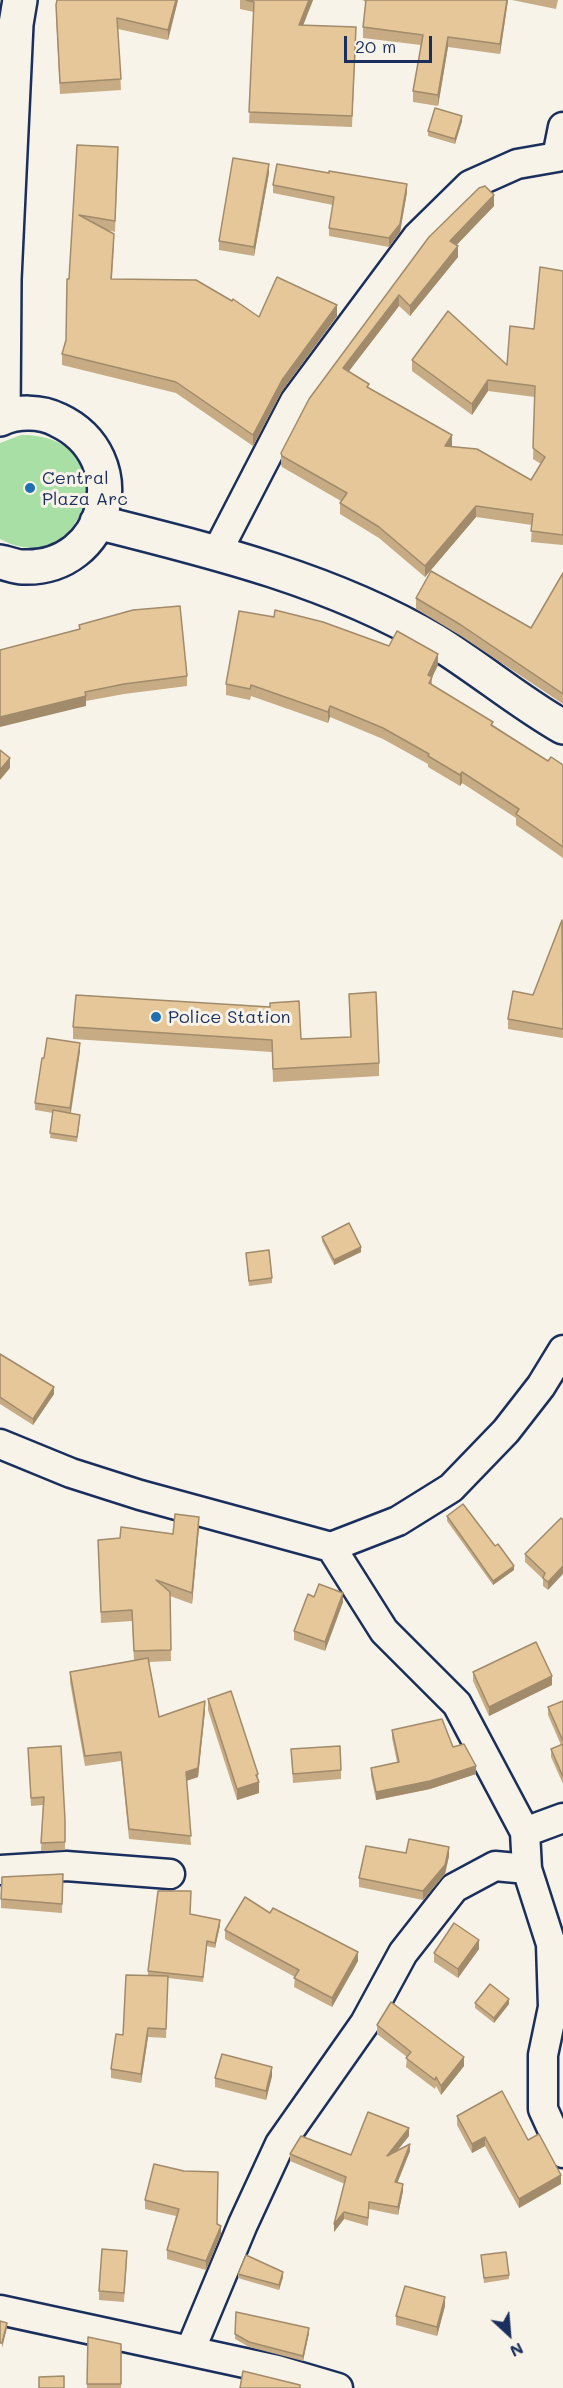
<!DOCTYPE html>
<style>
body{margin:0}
#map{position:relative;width:563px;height:2388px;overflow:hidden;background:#f7f3e8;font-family:Mali,sans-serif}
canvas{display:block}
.north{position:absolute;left:479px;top:2304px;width:60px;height:60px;-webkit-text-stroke:4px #f7f3e8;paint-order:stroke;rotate:154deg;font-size:16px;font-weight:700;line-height:24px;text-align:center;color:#1b2f5e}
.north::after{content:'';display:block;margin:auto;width:21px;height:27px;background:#1b2f5e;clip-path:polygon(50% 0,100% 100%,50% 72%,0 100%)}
.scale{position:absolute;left:344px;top:36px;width:88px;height:27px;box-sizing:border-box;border:3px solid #1b2f5e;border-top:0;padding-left:8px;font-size:18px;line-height:21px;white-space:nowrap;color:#1b2f5e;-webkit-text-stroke:4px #f7f3e8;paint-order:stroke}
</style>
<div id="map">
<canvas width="563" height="2388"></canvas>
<div class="north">N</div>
<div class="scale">20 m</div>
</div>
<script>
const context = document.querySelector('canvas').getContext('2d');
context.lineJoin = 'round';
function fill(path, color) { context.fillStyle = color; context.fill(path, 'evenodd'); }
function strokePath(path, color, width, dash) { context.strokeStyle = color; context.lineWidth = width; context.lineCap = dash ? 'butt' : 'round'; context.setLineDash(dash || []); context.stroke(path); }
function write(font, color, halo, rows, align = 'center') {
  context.font = font + ' Mali,sans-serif'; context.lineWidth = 6; context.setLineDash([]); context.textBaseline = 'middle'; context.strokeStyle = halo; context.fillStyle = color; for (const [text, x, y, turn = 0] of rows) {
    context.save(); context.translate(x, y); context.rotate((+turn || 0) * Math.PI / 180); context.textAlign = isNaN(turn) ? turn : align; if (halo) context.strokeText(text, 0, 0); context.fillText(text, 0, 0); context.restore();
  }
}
fill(new Path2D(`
 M21 435C131 434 85 585 0 539V443Z`), '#a7dfa4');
const minor = new Path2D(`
 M217 552 295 401 417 237 470 185 517 164 557 157 563 127
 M0 1444 71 1473 140 1495 331 1547 398 1521 451 1488 506 1431 541 1386 563 1350
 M331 1547 384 1631 457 1704 525 1832 527 1869 551 1944 553 2007 543 2055V2109L563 2153
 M525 1832 563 1818
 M0 1870 66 1866 170 1874
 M0 2310 277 2370 338 2388
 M190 2351 243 2224 280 2144 365 2023 403 1953 454 1888 495 1866 527 1869`);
const secondary = new Path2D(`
 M3 417 4 279 16 24 20 0
 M0 419C17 411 41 411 58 420 137 457 109 571 22 567 15 567 7 563 0 562
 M97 522C213 551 331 580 435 641 479 668 519 702 563 727`);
strokePath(minor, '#1b2f5e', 33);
strokePath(secondary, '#1b2f5e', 38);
strokePath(minor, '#f7f3e8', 28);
strokePath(secondary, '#f7f3e8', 33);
fill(new Path2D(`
 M57 0H178L168 40 118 29 121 90 60 94 56 16V5Z
 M240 0H313L303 25 356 38 352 127 249 123 254 12 240 9Z
 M362 0H508L500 54 448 47 438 106 413 102V91L421 45 363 38V27L366 2Z
 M512 0H558L556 9Z
 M462 121 455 144 428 136V131Z
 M77 145 118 158 115 232 107 230 114 245 112 279 259 317 337 316 282 391 253 446 176 393 62 365V354L66 340Z
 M269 173 254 256 219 250V241Z
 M273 185 407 192 400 232 389 247 329 236V228L333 205 273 193Z
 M494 206 456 245 458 257 410 316 399 306 348 372 369 388 452 446 451 447 531 480 541 464 533 459 535 397 488 391 472 415 412 371V360L507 365 534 329 563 271V545L531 542 532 525 476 517 425 577 379 538 340 514V503L341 501 282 467 281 464V453L429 237Z
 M563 573V704L461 636 416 609V598L531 628Z
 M79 625 187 676V686L124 694 86 701V706Z
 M438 665 432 677V685L548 761 563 765V858L516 825V818L462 783 460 786 428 767V764L383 739 330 717 328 723 251 696 250 700 226 695V684Z
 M563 920V1038L508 1029V1019L533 995Z
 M349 994 379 1063V1076L273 1082 272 1052 73 1039V1027L301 1039 350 1037Z
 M80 1051 71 1113 80 1119 77 1142 50 1138 53 1113 35 1110V1103L44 1058Z
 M322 1237 361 1252 334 1265 322 1241Z
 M246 1253 272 1278V1283L249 1286Z
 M0 1354 54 1394 33 1425 0 1404Z
 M447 1516 514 1570 493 1585 447 1521Z
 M561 1518 548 1590 543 1586V1579L525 1562V1554Z
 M199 1528 192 1604 170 1596 171 1661 149 1662 159 1717 205 1711 198 1777 186 1781 191 1845 129 1839 121 1761 85 1766 70 1682V1672L134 1660 132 1621 101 1623 98 1540 173 1534Z
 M314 1597 343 1602 325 1651 294 1640V1631Z
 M473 1672 552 1685 489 1716 473 1681Z
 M208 1699 258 1774 259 1793 237 1800 208 1710Z
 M563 1701V1784L551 1757V1749L561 1745 548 1715V1707Z
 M392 1730 453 1747 476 1774 430 1789 376 1800 371 1776V1768L397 1762 392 1738Z
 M28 1748 65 1820V1850L41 1851 43 1805 31 1806Z
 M291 1749 341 1770V1779L293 1783Z
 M406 1853 449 1856 445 1874 423 1900 359 1887V1878Z
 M63 1874 62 1913 1 1908V1899Z
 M270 1913 358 1961 332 2007 294 1987 295 1977 225 1939V1930Z
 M190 1914 220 1925 215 1948 207 1946 203 1982 168 1978 166 2038 148 2037 141 2083 111 2078V2069L123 2035 148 1976V1971Z
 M479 1949 458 1978 434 1962V1953Z
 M475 2003 509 2004 494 2023 475 2008Z
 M377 2025 464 2066 441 2095 436 2086 435 2089 406 2067 407 2057 377 2034Z
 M272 2076 266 2100 215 2087V2078Z
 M457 2116 528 2140 561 2184 519 2208 485 2146 472 2153 457 2125Z
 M409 2136 397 2151H410L397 2182 403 2191 398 2215 369 2209 368 2226 344 2219 334 2232 345 2184 290 2161V2154L351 2155Z
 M154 2164 221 2234 206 2270 167 2259V2250L176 2216 145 2209V2200Z
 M481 2255 509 2275V2279L484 2283Z
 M127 2260 124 2302 99 2300V2291Z
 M238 2274 283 2277 279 2290 238 2278Z
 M445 2306 437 2336 396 2325V2316Z
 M236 2312 309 2333 303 2361 249 2347 235 2339Z
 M88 2337 121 2344V2388H87Z`), '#c6ab84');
fill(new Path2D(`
 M176 0H178L168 40V30Z
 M309 0H313L299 36V25Z
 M507 0H508L500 54V44Z
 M448 37V47L438 106V95Z
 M462 116V121L455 144V139Z
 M269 164V173L254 256V247Z
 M407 184V192L400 232 389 247V238Z
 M494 195V206L450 252V241Z
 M458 246V257L410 316V306Z
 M399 295V306L343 379V368Z
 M337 305V316L282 391 253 446V435L282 380Z
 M488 380V391L472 415V404Z
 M452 435V446L445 457V446Z
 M476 506V517L425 577V566Z
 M438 654V665L428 686V675Z
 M86 696V706L0 727V717Z
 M330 706V717L328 723V712Z
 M10 758V768L0 780V770Z
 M462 772V783L460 786V775Z
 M80 1043V1051L70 1116V1108Z
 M361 1247V1252L334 1265V1260Z
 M54 1387V1394L33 1425V1419Z
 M199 1517V1528L192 1604V1593Z
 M514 1566V1570L493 1585V1581Z
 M563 1566V1574L548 1590V1582Z
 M343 1593V1602L325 1651V1642Z
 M552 1676V1685L489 1716V1707Z
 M205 1701V1711L198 1777 186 1781V1772Z
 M476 1766V1774L430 1789 376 1800V1792Z
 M259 1782V1793L237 1800V1789Z
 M449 1847V1856L445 1874 423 1900V1891Z
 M220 1920V1925L215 1948V1943Z
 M479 1940V1949L458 1978V1969Z
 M358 1952V1961L332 2007V1998Z
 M509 1999V2004L494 2023V2018Z
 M148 2028V2037L141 2083V2074Z
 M464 2057V2066L441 2095V2086Z
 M272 2067V2076L266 2100V2091Z
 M409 2128V2136L387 2163V2156Z
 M485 2137V2146L472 2153V2144Z
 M410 2144V2151L395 2189V2182Z
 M561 2175V2184L519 2208V2199Z
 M403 2184V2191L398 2215V2207Z
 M344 2212V2219L334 2232V2224Z
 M221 2226V2234L206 2270V2261Z
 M283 2272V2277L279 2290V2285Z
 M445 2297V2306L437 2336V2327Z
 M7 2323V2328L2 2348V2343Z
 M309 2328V2333L303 2361V2356Z`), '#a18b6b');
const building = new Path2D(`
 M57 0H176L168 30 117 18 121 79 60 83 56 5Z
 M246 0H309L299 25 356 27 352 116 249 112 254 2Z
 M366 0H507L500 44 448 37 438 95 413 91 423 35 363 27Z
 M435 108 462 116 455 139 428 131Z
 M77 145 118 147 115 221 79 215 114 234 111 279 196 280 232 301 233 299 259 317 277 277 337 305 282 380 253 435 176 382 62 354 66 340 67 279H69Z
 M233 158 269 164 254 247 219 241Z
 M277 164 329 173V171L407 184 400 224 389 238 329 228 334 197 273 185Z
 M485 186 494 195 450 241 458 246 410 306 399 295 343 368 369 384 367 387 452 435 445 446 477 449 531 480 545 457 533 448 535 386 488 380 472 404 412 360 448 311 507 365 510 326 534 329 540 267 563 271V535L531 531 533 514 476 506 425 566 379 527 340 503 347 493 282 456 281 453 309 399 429 237 479 188Z
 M431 571 531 628 563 573V694L461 625 416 598Z
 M180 606 187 676 124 684 85 692 86 696 0 717V650L80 629 79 625 133 610Z
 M275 610 323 622 389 646 397 631 438 654 428 675 432 677 429 683 493 722 491 725 548 761 551 757 563 765V847L516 814 519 809 462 772 460 775 428 756 429 754 383 728 330 706 328 712 251 685 250 689 226 684 239 611 274 617Z
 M0 750 10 758 0 770Z
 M562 920 563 1029 508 1019 513 991 533 995Z
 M376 992 379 1063 273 1069 272 1040 73 1027 76 995 270 1007V1003L299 1001 301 1039 351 1037 349 994Z
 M47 1038 80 1043 70 1108 35 1103 42 1058H44Z
 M53 1110 80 1115 77 1137 50 1133Z
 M349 1223 361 1247 334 1260 322 1237Z
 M269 1250 272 1278 249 1281 246 1253Z
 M0 1354 54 1387 33 1419 0 1397Z
 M463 1504 495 1546 498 1544 514 1566 493 1581 447 1516Z
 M175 1514 199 1517 192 1593 156 1580 170 1592 171 1650 134 1651 132 1610 101 1612 98 1540 120 1538 121 1527 173 1534Z
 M561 1518 563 1520V1566L548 1582 543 1578 545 1573 525 1554Z
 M319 1584 343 1593 325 1642 294 1631 308 1594 314 1597Z
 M536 1642 552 1676 489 1707 473 1672Z
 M148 1658 159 1717 205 1701 198 1768 186 1772 191 1836 129 1829 121 1752 85 1756 70 1672Z
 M231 1691 258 1774 256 1775 259 1782 237 1789 208 1699Z
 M563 1701V1741L548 1707Z
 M442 1719 453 1747 464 1744 476 1766 430 1781 376 1792 371 1768 399 1762 392 1730Z
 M563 1744V1777L551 1749Z
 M61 1746 65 1820V1842L41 1843 44 1797 31 1798 28 1748Z
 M340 1746 341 1770 293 1774 291 1749Z
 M409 1839 449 1847 445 1865 423 1891 359 1878 366 1846 406 1853Z
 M63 1874 62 1904 1 1899 2 1877Z
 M158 1891H191L190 1914 220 1920 215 1943 207 1941 203 1977 148 1971Z
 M245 1897 270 1913 273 1908 358 1952 332 1998 294 1978 299 1970 225 1930Z
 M454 1923 479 1940 458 1969 434 1953Z
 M126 1975 168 1976 166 2029 148 2028 141 2074 111 2069 116 2034 123 2035Z
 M490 1984 509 1999 494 2018 475 2003Z
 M391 2002 464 2057 441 2086 436 2077 435 2080 406 2058 411 2052 377 2025Z
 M222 2054 272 2067 266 2091 215 2078Z
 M502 2091 528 2140 539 2134 561 2175 519 2199 485 2137 472 2144 457 2116Z
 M368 2112 409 2128 387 2156 410 2144 395 2182 403 2184 398 2207 369 2202 368 2218 344 2212 334 2224 346 2177 290 2154 301 2136 351 2155Z
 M154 2164 184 2171 218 2172 217 2224 221 2226 206 2261 167 2250 179 2209 145 2200Z
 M102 2249 127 2251 124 2293 99 2291Z
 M506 2252 509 2275 484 2278 481 2255Z
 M246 2255 283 2272 279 2285 238 2274Z
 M405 2286 445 2297 437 2327 396 2316Z
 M236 2312 309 2328 303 2356 249 2342 235 2334Z
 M0 2321 7 2323 2 2343H0Z
 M88 2337 121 2344V2384H87Z
 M243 2371 300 2385V2388H240Z
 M64 2376V2388H39V2377Z`);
fill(building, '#e6c799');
strokePath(building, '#a18b6b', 1.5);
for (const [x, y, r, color] of [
 [30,488,6,"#1f6fb2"],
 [156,1017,6,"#1f6fb2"]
]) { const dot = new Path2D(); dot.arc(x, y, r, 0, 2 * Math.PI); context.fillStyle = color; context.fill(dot); strokePath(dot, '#f7f3e8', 2); }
write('18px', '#1b2f5e', '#f7f3e8', [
 ["Central",42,478],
 ["Plaza Arc",42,499],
 ["Police Station",168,1017]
], 'left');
</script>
